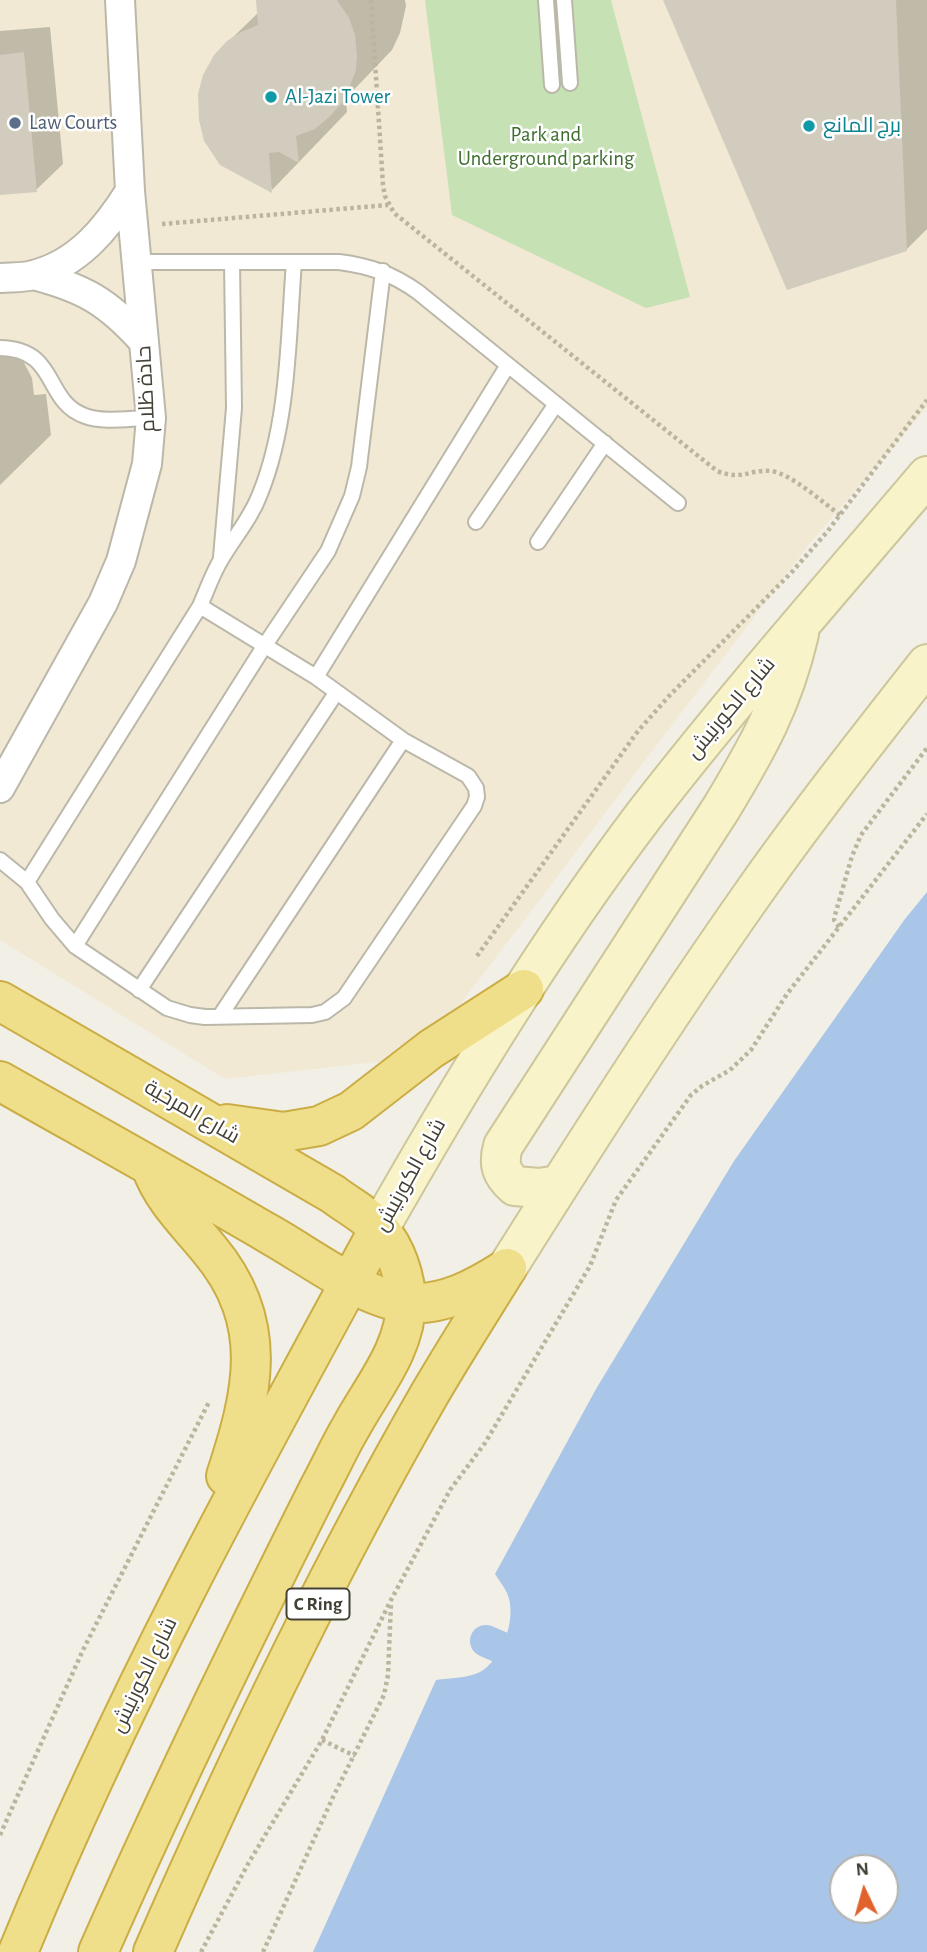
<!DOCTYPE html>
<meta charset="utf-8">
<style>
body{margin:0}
#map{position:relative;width:927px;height:1952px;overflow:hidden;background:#f1efe6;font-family:"Alegreya Sans",sans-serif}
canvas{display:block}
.north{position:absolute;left:829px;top:1854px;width:70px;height:70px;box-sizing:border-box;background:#fff;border:2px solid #b4b3af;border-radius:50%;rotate:355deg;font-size:19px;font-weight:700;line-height:28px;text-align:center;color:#434036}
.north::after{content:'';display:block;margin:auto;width:24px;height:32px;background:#e1622d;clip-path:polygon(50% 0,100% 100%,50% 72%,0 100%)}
</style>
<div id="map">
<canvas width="927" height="1952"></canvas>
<div class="north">N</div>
</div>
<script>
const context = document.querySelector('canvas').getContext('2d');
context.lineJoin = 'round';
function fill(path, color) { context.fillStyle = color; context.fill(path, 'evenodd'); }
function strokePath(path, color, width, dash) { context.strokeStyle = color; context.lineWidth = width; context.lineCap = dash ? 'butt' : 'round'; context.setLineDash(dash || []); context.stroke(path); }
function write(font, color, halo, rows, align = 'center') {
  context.font = font + ' "Alegreya Sans",Cairo,sans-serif'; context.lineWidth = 5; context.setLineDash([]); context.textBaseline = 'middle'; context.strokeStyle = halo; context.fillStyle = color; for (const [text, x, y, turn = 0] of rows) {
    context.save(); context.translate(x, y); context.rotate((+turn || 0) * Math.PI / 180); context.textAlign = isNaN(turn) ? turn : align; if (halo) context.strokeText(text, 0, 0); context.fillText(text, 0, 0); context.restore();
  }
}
fill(new Path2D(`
 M0 0H927V407L810 543 456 1010 394 1060 225 1079 0 940Z`), '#f1e9d3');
fill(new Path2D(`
 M425 0H611L690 297 646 308 452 215Z`), '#c6e1b3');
fill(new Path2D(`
 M927 892V1952H313L436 1680C450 1678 468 1678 480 1672 502 1660 518 1617 507 1593 504 1587 499 1580 495 1574L596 1389 734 1161 905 919ZM843 1868H885V1910H843Z`), '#a9c5e7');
fill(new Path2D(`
 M257 0H405L406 6 400 33 392 50 346 98 347 112 272 190 228 42 259 12Z
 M665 0H927V229L906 250Z
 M50 27 63 164 36 190 0 194V31Z
 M0 339 21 357 32 378 34 395 46 394 51 435 0 485Z`), '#0003');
strokePath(new Path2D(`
 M486 1641 502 1648`), '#a9c5e7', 32);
fill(new Path2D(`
 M256 0H337L349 18 355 35 357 56 356 70 344 101 329 117 315 129 296 136 299 163 279 152 269 153 272 193 220 165 204 141 199 120 198 94 203 75 214 55 227 41 241 32 258 25Z
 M663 0H896L907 251 787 290Z
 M24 52 37 192 0 195V55Z`), '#d1ccbd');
const service = new Path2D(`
 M546 0 552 85
 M564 0 570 83
 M136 262H339C370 266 393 274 418 292L678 503
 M0 348C59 349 43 401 85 416 104 423 131 418 151 418
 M476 522 556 404
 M538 542 605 443
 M221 557 234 408 232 262
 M316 677 508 365
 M0 860 27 882 52 919 75 946 167 1008 190 1015 205 1017 312 1015 325 1012 344 998 474 806 477 797 476 788 468 776 403 740 316 677 200 606
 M27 882 200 606C207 590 213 572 222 558 235 536 251 518 260 494 289 422 288 339 294 262
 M75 946 265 645 328 551 352 496 359 467 383 271
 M139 990 336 693
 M220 1016 403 740`);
const minor = new Path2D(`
 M33 275C84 288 108 302 143 341
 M0 278C11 277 23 278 33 275 78 264 107 228 130 191
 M0 788 103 603 121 561 147 464 151 418 130 191 120 0`);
const secondary = new Path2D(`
 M559 1185 539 1188 515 1186C501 1174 498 1164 503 1146L722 807C758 747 783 703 799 634
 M379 1229C460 1086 546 945 645 814 735 698 832 588 927 476
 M507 1268C587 1141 668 1014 754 892 809 814 868 739 927 664`);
const trunk = new Path2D(`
 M0 1001 333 1194C347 1205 367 1215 379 1229 396 1248 406 1278 406 1302 406 1349 372 1388 351 1427 339 1447 330 1468 319 1488 242 1641 167 1795 98 1952
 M0 1081C90 1132 180 1182 269 1234 307 1255 364 1299 407 1303 444 1306 476 1288 506 1269
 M227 1124 284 1132 319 1126 351 1111 431 1049 524 989
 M151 1167C163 1200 187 1222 209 1249 271 1323 253 1393 226 1476
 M18 1952C120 1702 250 1465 379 1229
 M153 1952C236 1762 326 1574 429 1395 454 1352 481 1310 507 1268`);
strokePath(service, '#bbb8aa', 18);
strokePath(minor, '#bbb8aa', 32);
strokePath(secondary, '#ccc69a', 42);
strokePath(trunk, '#cbad46', 42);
strokePath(new Path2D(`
 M371 0 383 185 385 196 394 213 717 471C744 481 748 469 771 471 792 474 822 502 840 515
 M162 224 388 205
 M839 927 834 920 835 915 852 856 861 835 927 748
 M477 956 638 731 670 695 791 573 827 532 927 400
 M322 1740 355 1756
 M0 1835 83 1650 209 1402
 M201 1952 248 1864 322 1740 391 1600 450 1490 485 1443 590 1266 616 1200 691 1095 702 1086 730 1070 751 1050 787 994 927 814
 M263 1952 333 1797 384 1695 388 1675 391 1603`), '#bbb59d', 4.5, [3.5, 3.5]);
strokePath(service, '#fff', 14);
strokePath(minor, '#fff', 28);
strokePath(secondary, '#f8f3c9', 38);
strokePath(trunk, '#f0df8a', 38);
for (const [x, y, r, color] of [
 [271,97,7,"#0f9aa8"],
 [15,123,7,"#5c6f8a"],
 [809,126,7,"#0f9aa8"]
]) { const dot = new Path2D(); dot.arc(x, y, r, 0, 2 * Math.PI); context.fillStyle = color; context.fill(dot); strokePath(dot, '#fff', 2.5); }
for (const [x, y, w] of [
 [318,1604,63]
]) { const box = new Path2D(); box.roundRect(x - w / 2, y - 15.5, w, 31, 5); context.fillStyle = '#fff'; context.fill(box); strokePath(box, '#434036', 2); }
write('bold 19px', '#434036', null, [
 ["C Ring",318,1604]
]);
write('21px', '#0d838f', '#fff', [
 ["Al-Jazi Tower",285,97],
 ["برج المانع",823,126]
], 'left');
write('21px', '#4e5e75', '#fff', [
 ["Law Courts",29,123]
], 'left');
write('21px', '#3f6e30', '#fff', [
 ["Park and",546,135],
 ["Underground parking",546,159]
]);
write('21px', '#434036', '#fff', [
 ["حادة ظلام",146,389,-93],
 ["شارع الكورنيش",731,708,-50],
 ["شارع المرخية",192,1112,30],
 ["شارع الكورنيش",410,1175,-61],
 ["شارع الكورنيش",144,1675,-64]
]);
</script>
